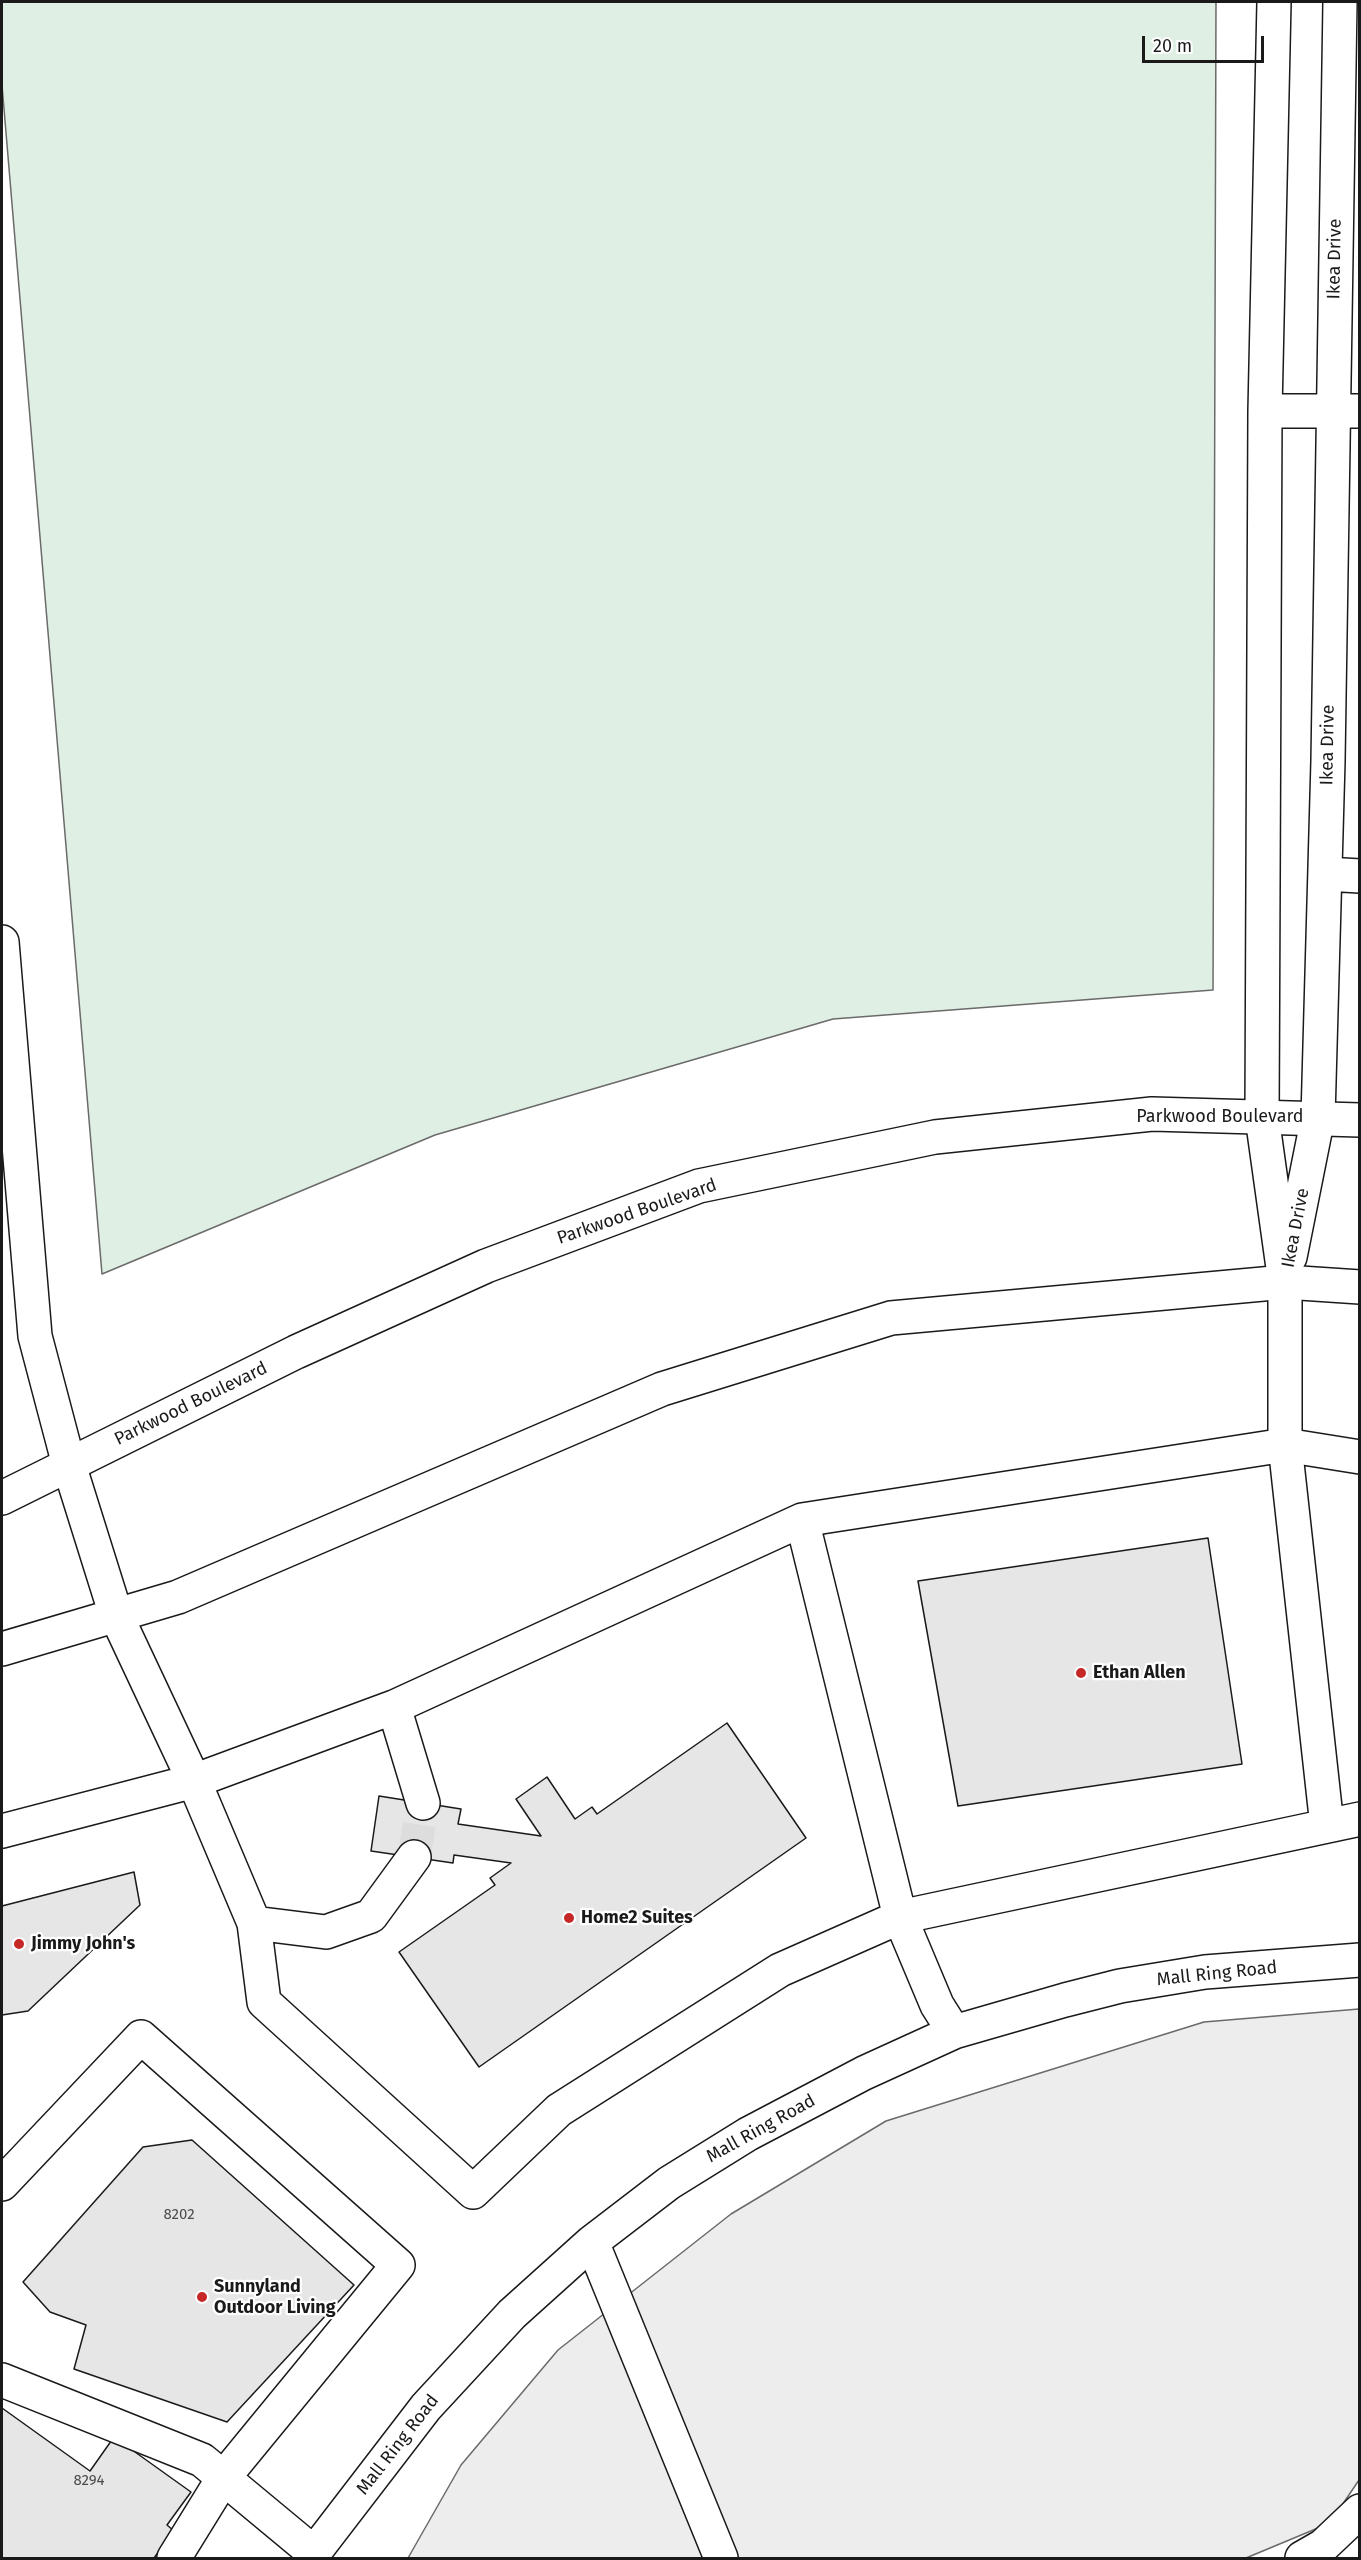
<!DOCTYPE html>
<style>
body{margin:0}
#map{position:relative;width:1361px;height:2560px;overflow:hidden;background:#fff;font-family:"Fira Sans",sans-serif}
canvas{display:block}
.frame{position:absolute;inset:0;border:3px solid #1a1a1a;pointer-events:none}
.scale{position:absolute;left:1142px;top:36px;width:122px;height:27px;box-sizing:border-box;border:3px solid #1a1a1a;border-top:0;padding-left:8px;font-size:18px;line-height:21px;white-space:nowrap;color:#1a1a1a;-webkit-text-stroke:4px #fff;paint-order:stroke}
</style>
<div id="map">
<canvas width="1361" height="2560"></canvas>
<div class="frame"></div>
<div class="scale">20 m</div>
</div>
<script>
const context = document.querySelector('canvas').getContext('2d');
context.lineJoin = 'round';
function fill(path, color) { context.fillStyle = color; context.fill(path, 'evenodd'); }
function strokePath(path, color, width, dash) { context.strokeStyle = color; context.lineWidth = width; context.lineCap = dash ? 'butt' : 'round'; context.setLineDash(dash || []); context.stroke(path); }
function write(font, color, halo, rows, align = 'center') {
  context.font = font + ' "Fira Sans",sans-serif'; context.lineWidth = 4.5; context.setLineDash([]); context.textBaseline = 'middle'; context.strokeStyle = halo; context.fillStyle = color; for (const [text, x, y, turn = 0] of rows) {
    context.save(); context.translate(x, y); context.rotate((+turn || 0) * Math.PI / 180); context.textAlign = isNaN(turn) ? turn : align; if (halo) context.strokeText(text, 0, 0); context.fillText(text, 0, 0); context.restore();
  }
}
const green = new Path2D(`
 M2 2H1216L1213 990 833 1019 435 1135 102 1274 2 85Z`);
fill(green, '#e0efe3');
strokePath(green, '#6a6a6a', 1.5);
const parking = new Path2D(`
 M1359 2009V2480L1330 2523 1246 2558H408L461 2465 558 2350 731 2214 886 2121 1204 2022Z`);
fill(parking, '#ededed');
strokePath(parking, '#6a6a6a', 1.5);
const building = new Path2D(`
 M1208 1538 1242 1764 958 1806 918 1581Z
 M727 1723 806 1838 479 2067 399 1952 495 1885 490 1878 511 1863 454 1855 453 1863 371 1851 379 1796 461 1809 458 1824 541 1836 516 1799 547 1777 575 1819 592 1807 597 1814Z
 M134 1872 140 1905 28 2011 2 2015V1906Z
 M192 2140 354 2285 227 2422 74 2369 86 2325 50 2312 23 2282 143 2147Z
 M2 2408 90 2471 114 2437 191 2492 167 2525 174 2531 154 2558H2Z`);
fill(building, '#e6e6e6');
strokePath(building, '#1a1a1a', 1.5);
strokePath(new Path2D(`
 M414 1857 423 1803`), '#ddd', 33, [33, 16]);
const minor = new Path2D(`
 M1274 2 1265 411 1262 1117 1285 1282V1445L1327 1826
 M1265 411H1360
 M1326 874 1360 876
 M2 942 35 1336 69 1465
 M1290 1257 1318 1117 1328 761 1340 2
 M802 1520 900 1917 937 2005 954 2032
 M116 1615 194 1781 254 1923 264 2002 473 2192 559 2110 780 1970 900 1917 1360 1819
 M394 1707 423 1803
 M2 1831 194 1781 394 1707 802 1520 1285 1445 1360 1457
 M254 1923 326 1932 371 1916 414 1857
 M2 2184 141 2037 398 2265 224 2477 174 2558
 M592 2242 721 2558
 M2 2380 202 2460 314 2553
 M310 2558 426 2407 512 2314 592 2242 669 2183 748 2134 864 2073 954 2032 1065 2000 1120 1986 1205 1972 1360 1960
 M1302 2558 1323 2546 1360 2511`);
const major = new Path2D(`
 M69 1465 116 1615
 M2 1498 296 1352 486 1266 699 1186 935 1137 1152 1114 1360 1120
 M2 1649 178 1597 662 1389 891 1318 1285 1282 1360 1287`);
strokePath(minor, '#1a1a1a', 36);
strokePath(major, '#1a1a1a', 36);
strokePath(minor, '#fff', 33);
strokePath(major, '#fff', 33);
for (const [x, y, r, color] of [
 [1081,1673,6,"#c62828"],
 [569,1918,6,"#c62828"],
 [19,1944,6,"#c62828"],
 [202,2297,6,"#c62828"]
]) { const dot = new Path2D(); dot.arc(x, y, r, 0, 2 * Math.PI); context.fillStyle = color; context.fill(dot); strokePath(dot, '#fff', 2); }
write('15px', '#4d4d4d', null, [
 ["8202",179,2215],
 ["8294",89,2481]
]);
write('18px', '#1a1a1a', '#fff', [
 ["Ikea Drive",1335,259,-89],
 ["Ikea Drive",1328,745,-89],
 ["Parkwood Boulevard",1220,1117],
 ["Parkwood Boulevard",637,1212,-19],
 ["Ikea Drive",1296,1228,-79],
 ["Parkwood Boulevard",191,1404,-26],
 ["Mall Ring Road",1217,1974,-6],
 ["Mall Ring Road",761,2129,-29],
 ["Mall Ring Road",398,2445,-52]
]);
write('bold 18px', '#1a1a1a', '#fff', [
 ["Ethan Allen",1093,1673],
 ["Home2 Suites",581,1918],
 ["Jimmy John's",31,1944],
 ["Sunnyland",214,2287],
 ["Outdoor Living",214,2308]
], 'left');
</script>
